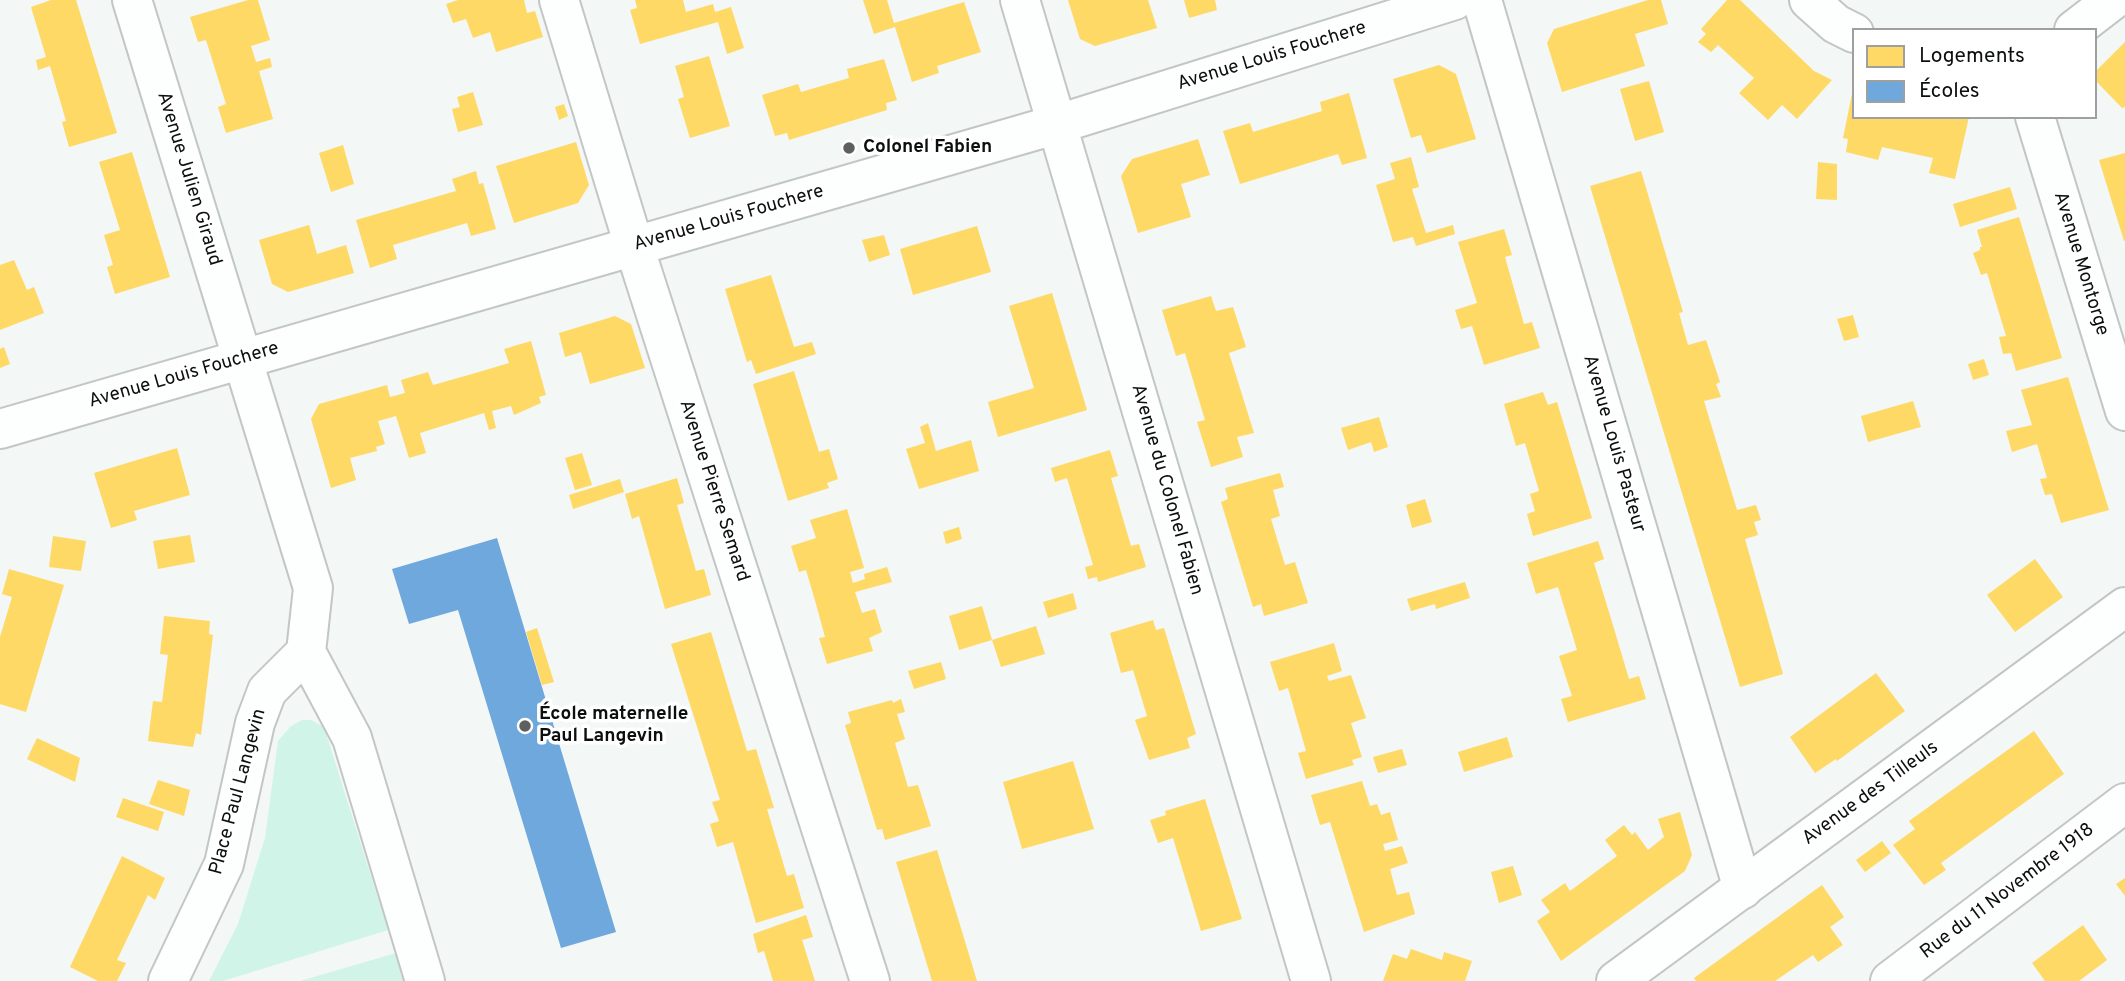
<!DOCTYPE html>
<meta charset="utf-8">
<style>
body{margin:0}
#map{position:relative;width:2125px;height:981px;overflow:hidden;background:#f3f7f5;font-family:Overpass,sans-serif}
canvas{display:block}
.legend{position:absolute;left:1852px;top:28px;width:245px;height:91px;box-sizing:border-box;background:#fff;border:2px solid #9e9f9f;margin:0;padding:9px 12px;list-style:none;font-size:21px;color:#0c0f0e}
.legend li{display:flex;align-items:center;gap:14px;height:35px}
.legend b{width:35px;border:2px solid #9e9f9f}
</style>
<div id="map">
<canvas width="2125" height="981"></canvas>
<ul class="legend">
<li><b style="height:19px;background:#ffd966"></b>Logements</li>
<li><b style="height:19px;background:#6fa8dc"></b>Écoles</li>
</ul>
</div>
<script>
const context = document.querySelector('canvas').getContext('2d');
context.lineJoin = 'round';
function fill(path, color) { context.fillStyle = color; context.fill(path, 'evenodd'); }
function strokePath(path, color, width, dash) { context.strokeStyle = color; context.lineWidth = width; context.lineCap = dash ? 'butt' : 'round'; context.setLineDash(dash || []); context.stroke(path); }
function write(font, color, halo, rows, align = 'center') {
  context.font = font + ' Overpass,sans-serif'; context.lineWidth = 7; context.setLineDash([]); context.textBaseline = 'middle'; context.strokeStyle = halo; context.fillStyle = color; for (const [text, x, y, turn = 0] of rows) {
    context.save(); context.translate(x, y); context.rotate((+turn || 0) * Math.PI / 180); context.textAlign = isNaN(turn) ? turn : align; if (halo) context.strokeText(text, 0, 0); context.fillText(text, 0, 0); context.restore();
  }
}
fill(new Path2D(`
 M302 720H311L324 727 388 930 223 981H209L238 924 265 838 278 741 291 726Z
 M396 953 403 981H300Z`), '#d0f4e8');
fill(new Path2D(`
 M51 0H76L117 133 69 147 62 122 66 121 50 66 38 70 36 60 46 57 31 7Z
 M248 0H258L270 40 251 46 256 62 270 58 272 67 259 71 273 119 226 133 218 107 226 104 206 40 198 42 190 17Z
 M458 0H524L527 13 535 11 543 37 496 52 490 32 473 38 466 19 453 23 446 4Z
 M635 0H683L686 12 713 4 715 12 731 7 744 48 727 54 718 22 640 44 630 10 637 8Z
 M863 0H887L894 23 964 2 981 52 937 66 939 73 912 82 895 27 874 34Z
 M1068 0H1148L1157 28 1095 46 1080 39Z
 M1184 0H1215L1217 10 1189 18Z
 M1648 0H1661L1668 24 1635 34 1645 66 1562 92 1547 43 1554 29Z
 M1727 0H1740L1814 71 1832 80 1797 119 1782 105 1768 120 1739 93 1754 78 1718 45 1711 52 1698 42 1706 34 1701 29Z
 M2125 42V107L2122 108 2095 80V72Z
 M709 56 730 126 690 138 678 99 684 97 675 66Z
 M884 59 897 100 886 103 887 110 789 140 787 133 775 136 762 95 798 84 801 92 849 78 847 69Z
 M1439 65 1456 74 1476 139 1427 153 1421 135 1411 138 1393 79Z
 M1649 81 1664 132 1635 141 1620 89Z
 M1853 89 1854 117H1969L1955 179 1929 173 1933 158 1882 147 1878 160 1846 152 1848 139 1843 138Z
 M473 92 483 125 458 132 452 109 460 107 457 97Z
 M1349 93 1367 158 1342 165 1338 154 1240 184 1223 131 1250 123 1253 132 1322 111 1320 102Z
 M564 104 568 116 559 120 555 107Z
 M1198 139 1210 175 1181 184 1191 217 1138 233 1121 176 1132 159Z
 M576 142 589 185 578 203 514 223 496 166Z
 M343 145 354 184 331 192 319 153Z
 M132 152 170 277 115 294 107 267 113 265 104 235 120 230 99 162Z
 M2125 153V241H2124L2099 160Z
 M1411 157 1419 187 1412 189 1426 233 1453 225 1455 234 1416 246 1413 237 1393 242 1376 185 1395 179 1390 163Z
 M1818 162 1837 164V200L1816 199Z
 M476 171 479 184 483 183 496 229 471 236 467 223 393 245 397 259 370 268 356 220 456 191 452 179Z
 M1641 171 1683 312 1679 313 1688 345 1706 340 1720 382 1716 384 1721 397 1704 401 1737 510 1756 505 1761 520 1754 522 1758 535 1745 539 1783 674 1740 687 1590 186Z
 M2010 187 2017 209 1960 227 1953 204Z
 M2019 217 2062 358 2016 371 2011 353 2003 354 1999 337 2006 336 1987 273 1981 275 1973 253 1980 250V247H1982L1977 230Z
 M309 225 317 254 346 245 354 273 288 292 272 284 259 240Z
 M977 226 991 272 913 295 900 249Z
 M1504 229 1512 255 1505 257 1524 324 1532 322 1540 348 1484 365 1472 326 1461 329 1455 310 1477 303 1458 242Z
 M884 235 890 255 869 262 862 240Z
 M14 260 27 290 34 287 44 313 0 330V265Z
 M771 275 794 347 812 342 816 354 756 374 751 360 747 362 725 289Z
 M1052 293 1087 410 998 437 988 402 1034 388 1009 306Z
 M1211 296 1216 311 1233 307 1246 347 1229 353 1254 433 1237 437 1243 457 1211 467 1197 422 1205 420 1195 387 1185 353 1176 356 1162 310Z
 M1853 315 1859 337 1844 341 1837 319Z
 M615 316 631 324 645 368 590 384 581 352 565 357 559 333Z
 M531 341 546 395 539 397 541 403 514 415 511 406 492 411 496 428 489 430 484 413 420 433 426 453 409 458 396 416 378 421 385 444 376 447 377 451 350 458 356 480 331 488 311 419 319 404 387 385 390 397 405 393 401 380 428 372 433 385 472 374 509 363 504 349Z
 M4 347 10 364 0 368V349Z
 M1984 359 1989 375 1973 380 1968 364Z
 M794 371 819 452 829 449 838 479 827 483 829 488 788 501 753 384Z
 M2068 377 2109 510 2061 523 2052 494 2045 495 2040 479 2047 478 2037 444 2012 452 2006 431 2032 425 2021 390Z
 M1543 392 1548 405 1557 402 1592 518 1533 536 1527 514 1535 511 1530 494 1539 491 1525 443 1516 446 1504 404Z
 M1913 401 1921 427 1868 442 1861 416Z
 M1379 417 1388 447 1374 452 1371 442 1348 450 1341 428Z
 M928 423 936 451 971 440 979 471 919 489 906 449 925 443 920 427Z
 M177 448 190 495 134 511 137 520 111 528 94 473Z
 M1110 450 1118 476 1111 478 1131 546 1139 544 1146 567 1098 582 1097 577 1088 579 1085 567 1093 565 1067 478 1055 482 1051 468Z
 M582 453 592 485 575 490 565 458Z
 M1280 473 1284 487 1273 490 1280 516 1271 519 1285 565 1295 562 1308 603 1264 616 1261 604 1253 607 1221 502 1228 499 1225 488Z
 M677 478 684 503 677 505 696 571 704 569 711 595 665 609 639 516 632 519 625 494Z
 M620 479 624 492 573 509 569 495Z
 M1425 499 1432 522 1412 528 1406 505Z
 M847 509 864 568 850 572 853 583 865 579 864 574 887 567 892 582 855 592 862 613 875 609 882 632 869 638 873 651 827 664 819 638 825 637 816 604 806 570 799 572 791 546 816 538 810 520Z
 M959 527 962 539 946 544 943 532Z
 M190 535 195 562 158 569 153 541Z
 M53 536 86 541 81 571 49 567Z
 M1598 541 1604 559 1594 563 1612 622 1629 679 1639 676 1646 699 1568 722 1561 699 1572 696 1559 656 1577 650 1558 587 1536 594 1527 563Z
 M2035 559 2063 597 2015 632 1987 595Z
 M9 569 64 585 26 712 0 704V637L12 597 2 594Z
 M1465 582 1470 598 1436 609 1435 604 1411 611 1407 599Z
 M1073 593 1077 609 1048 618 1043 602Z
 M982 606 992 640 959 650 949 616Z
 M164 616 210 621 209 634 213 635 201 735 196 733 193 747 148 741 153 701 162 702 168 655 160 654Z
 M1153 620 1156 630 1164 628 1196 734 1187 738 1190 748 1149 760 1135 720 1147 716 1133 670 1121 673 1110 633Z
 M1036 626 1045 654 1001 667 992 640Z
 M537 628 554 682 542 685 526 632Z
 M711 632 747 751 756 749 774 808 767 809 787 876 794 874 804 908 756 923 733 842 717 847 710 824 719 821 712 802 720 800 671 644Z
 M1334 643 1342 671 1327 676 1329 681 1351 675 1366 718 1351 723 1362 757 1352 760 1354 765 1306 779 1298 753 1306 751 1288 688 1279 691 1270 662Z
 M941 662 946 679 914 689 908 671Z
 M1876 673 1905 711 1837 761 1836 759 1815 773 1790 737Z
 M901 699 905 712 897 714 905 739 895 743 908 787 918 785 931 826 885 840 882 829 877 830 845 725 851 723 848 712 892 700 893 703Z
 M2034 731 2064 774 1941 863 1946 870 1924 885 1893 845 1915 829 1909 821Z
 M1507 737 1513 757 1464 772 1458 752Z
 M37 738 80 758 75 782 27 759Z
 M1402 749 1407 765 1378 773 1373 757Z
 M1073 761 1094 829 1022 849 1003 782Z
 M158 780 190 790 184 816 149 804Z
 M1362 781 1370 806 1377 804 1381 815 1390 812 1398 840 1383 844 1385 851 1402 846 1408 863 1390 869 1397 895 1409 892 1415 914 1364 932 1330 822 1320 825 1311 795Z
 M123 798 164 812 158 831 116 817Z
 M1205 799 1242 919 1201 931 1173 838 1158 843 1150 820 1166 815 1165 811Z
 M1680 812 1692 855 1685 871 1561 961 1537 921 1550 912 1541 900 1565 883 1570 891 1617 856 1605 840 1624 825 1632 835 1635 832 1648 850 1664 837 1658 819Z
 M1882 841 1891 853 1865 872 1856 860Z
 M937 850 964 938 977 981H932L896 862Z
 M122 856 165 878 155 900 148 895 117 960 126 963 117 981H98L70 967Z
 M1513 866 1522 895 1499 903 1491 872Z
 M2125 878V896L2116 884Z
 M1822 885 1844 917 1830 927 1843 945 1818 962 1813 955 1775 981H1696L1694 978Z
 M806 915 813 937 802 940 815 981H773L764 951 758 953 753 934Z
 M2083 925 2107 960 2079 981H2045L2032 963Z
 M1411 949 1442 960 1444 952 1472 961 1465 981H1383L1393 954 1407 959Z`), '#ffd966');
fill(new Path2D(`
 M497 538 616 932 561 948 458 610 409 624 392 569Z`), '#6fa8dc');
const street = new Path2D(`
 M132 0 313 588 306 652 352 738 425 981
 M559 0 634 246 870 981
 M1020 0 1311 981
 M1482 0 1743 889
 M1809 0 1836 24 1854 33
 M2074 30 2113 0
 M2035 117 2125 411
 M0 429 1058 124 1455 0
 M168 981 224 864 255 723 267 691 306 652
 M1890 981 2125 803`);
const secondary = new Path2D(`
 M1616 981 2125 607`);
strokePath(street, '#c2c6c4', 42);
strokePath(secondary, '#c2c6c4', 42);
strokePath(street, '#fdfefe', 38);
strokePath(secondary, '#fdfefe', 38);
for (const [x, y, r, color] of [
 [849,148,7,"#5d605f"],
 [525,726,7,"#5d605f"]
]) { const dot = new Path2D(); dot.arc(x, y, r, 0, 2 * Math.PI); context.fillStyle = color; context.fill(dot); strokePath(dot, '#fff', 2.5); }
write('19px', '#0c0f0e', '#fff', [
 ["Avenue Louis Fouchere",1272,57,-17],
 ["Avenue Julien Giraud",188,179,73],
 ["Avenue Louis Fouchere",729,219,-16],
 ["Avenue Montorge",2080,264,73],
 ["Avenue Louis Fouchere",184,376,-16],
 ["Avenue Louis Pasteur",1613,444,74],
 ["Avenue du Colonel Fabien",1166,490,74],
 ["Avenue Pierre Semard",713,491,72],
 ["Place Paul Langevin",239,792,-75],
 ["Avenue des Tilleuls",1871,794,-36],
 ["Rue du 11 Novembre 1918",2008,892,-37]
]);
write('bold 19px', '#0c0f0e', '#fff', [
 ["Colonel Fabien",863,148],
 ["École maternelle",539,715],
 ["Paul Langevin",539,737]
], 'left');
</script>
